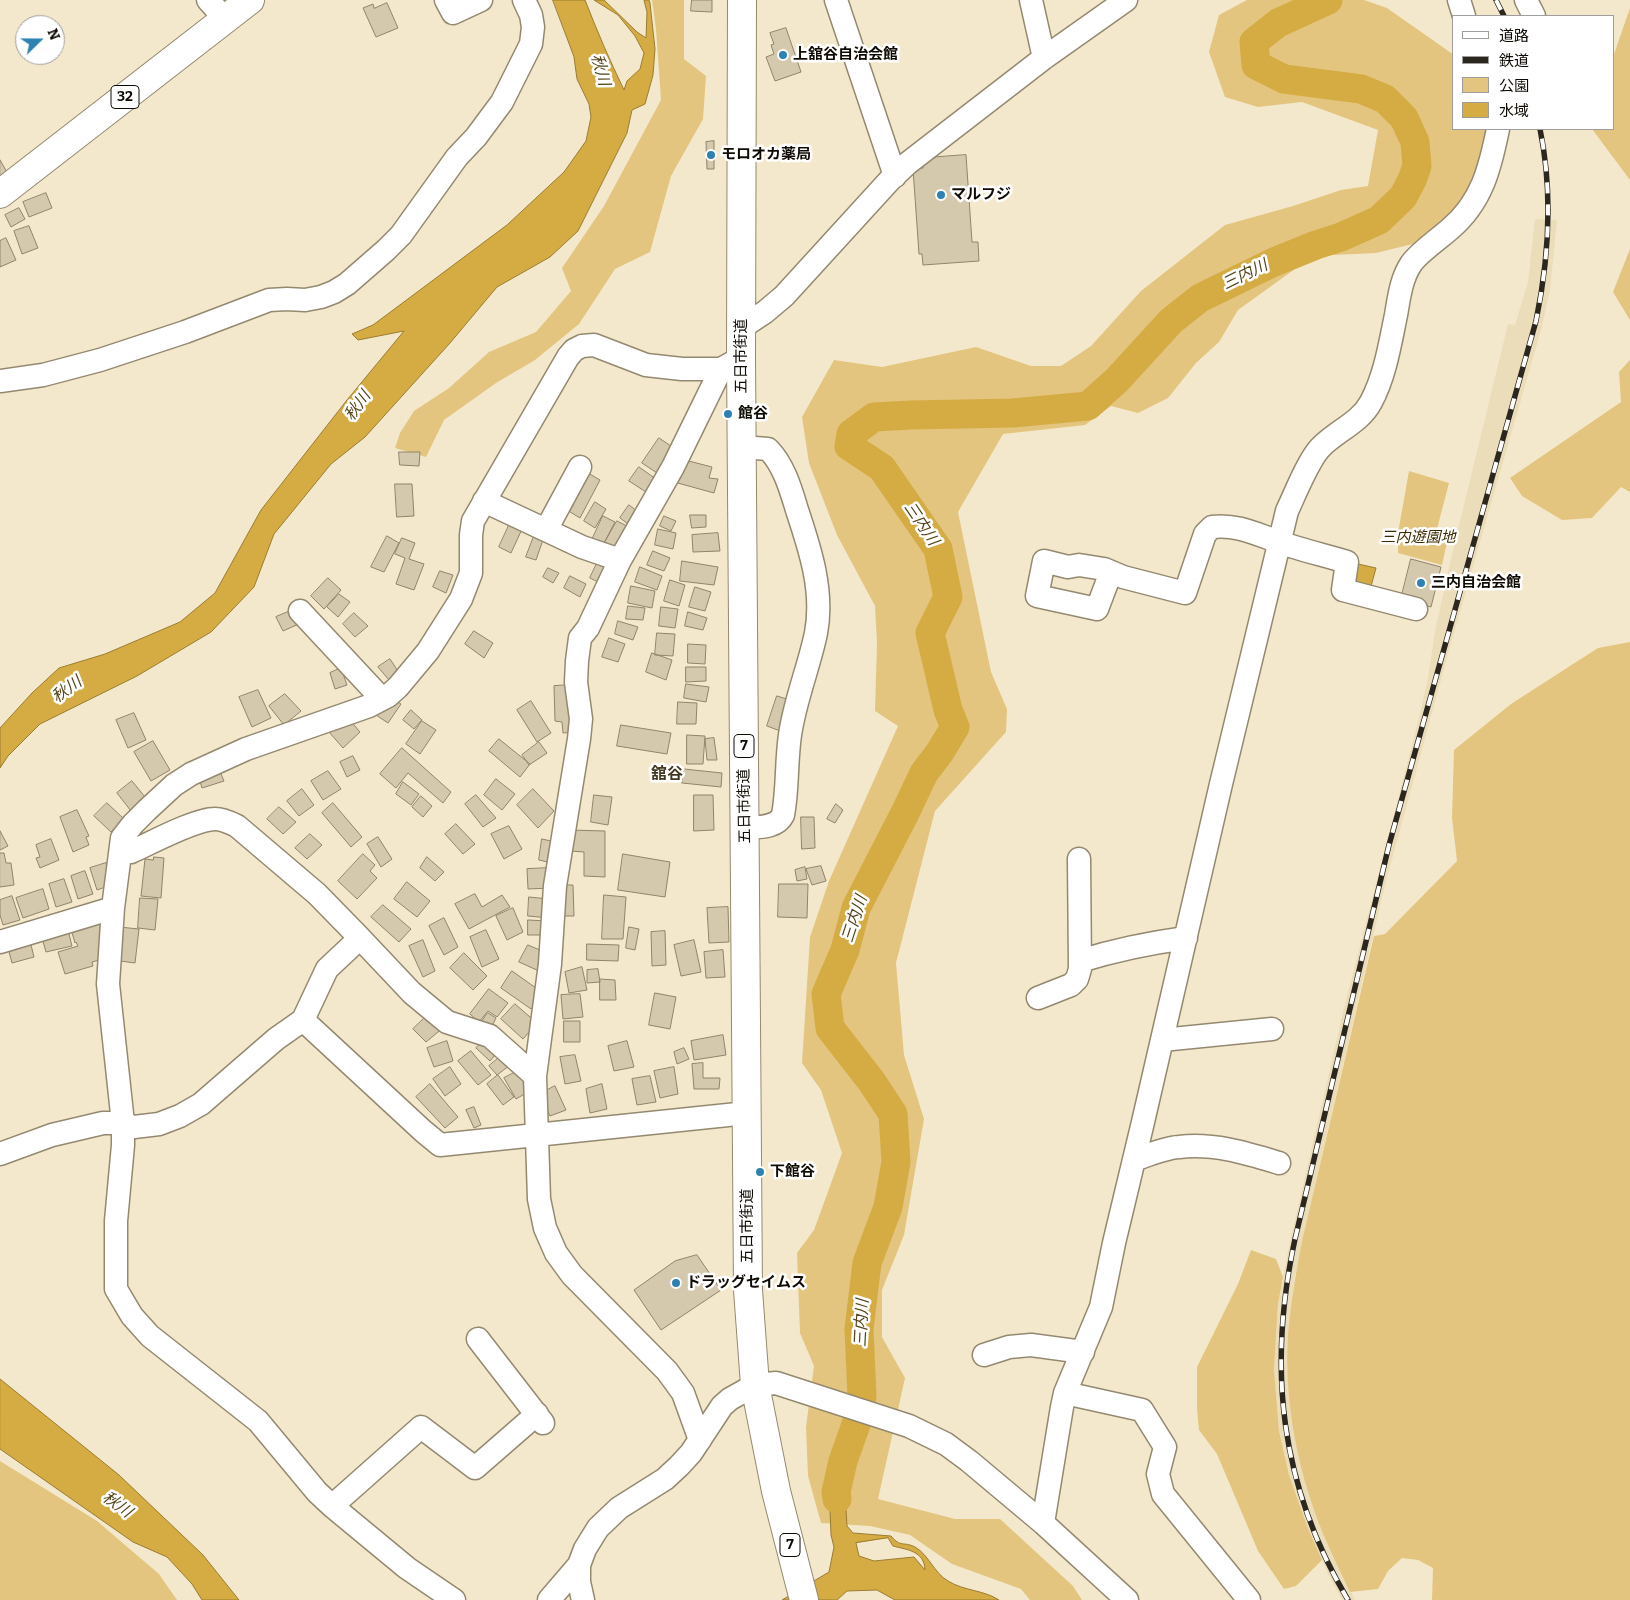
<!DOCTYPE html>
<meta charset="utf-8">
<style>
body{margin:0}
#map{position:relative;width:1630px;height:1600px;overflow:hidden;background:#f4e8cc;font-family:Bitter,"Noto Sans JP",serif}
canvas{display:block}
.legend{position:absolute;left:1452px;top:15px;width:162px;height:115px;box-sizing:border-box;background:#fff;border:1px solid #9f9d9b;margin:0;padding:6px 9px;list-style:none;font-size:15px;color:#0f0b04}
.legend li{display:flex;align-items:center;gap:10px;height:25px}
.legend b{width:25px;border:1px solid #9f9d9b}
.north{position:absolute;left:15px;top:15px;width:50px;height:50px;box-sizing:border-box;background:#fff;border:1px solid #9f9d9b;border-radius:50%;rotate:68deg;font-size:14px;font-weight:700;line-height:20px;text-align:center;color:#0f0b04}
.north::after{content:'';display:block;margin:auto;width:18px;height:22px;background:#2d82b2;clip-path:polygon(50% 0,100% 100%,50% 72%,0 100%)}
</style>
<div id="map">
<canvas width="1630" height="1600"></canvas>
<ul class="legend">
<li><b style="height:6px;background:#fff"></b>道路</li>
<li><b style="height:6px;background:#2c271e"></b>鉄道</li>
<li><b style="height:14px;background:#e3c57f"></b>公園</li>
<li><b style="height:14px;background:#d5ac43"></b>水域</li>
</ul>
<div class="north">N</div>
</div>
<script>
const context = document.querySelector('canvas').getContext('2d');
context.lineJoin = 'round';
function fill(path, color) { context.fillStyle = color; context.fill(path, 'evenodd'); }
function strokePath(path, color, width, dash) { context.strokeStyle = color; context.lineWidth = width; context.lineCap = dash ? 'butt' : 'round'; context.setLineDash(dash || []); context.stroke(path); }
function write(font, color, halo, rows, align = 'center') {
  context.font = font + ' Bitter,"Noto Sans JP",serif'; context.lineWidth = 5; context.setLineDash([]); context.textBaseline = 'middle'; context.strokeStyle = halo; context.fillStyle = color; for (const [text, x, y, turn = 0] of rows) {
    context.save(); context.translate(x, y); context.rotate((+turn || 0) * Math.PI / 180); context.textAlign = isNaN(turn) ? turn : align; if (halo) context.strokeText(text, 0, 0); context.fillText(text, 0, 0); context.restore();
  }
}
fill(new Path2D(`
 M1535 219 1557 220 1550 290 1541 330 1451 643 1385 885 1327 1133 1294 1281 1289 1326 1288 1368 1291 1413 1301 1462 1311 1501 1329 1547 1355 1600H1342L1329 1576 1307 1526 1289 1475 1279 1431 1274 1369 1278 1304 1289 1247 1344 1008 1420 714 1428 678 1435 631 1453 550 1508 324 1515 325 1528 282Z`), '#ebdcba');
fill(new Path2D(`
 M652 0H684V59L706 76 703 119 671 176 650 252 615 269 579 324 535 360 496 383 444 420 426 457 395 448 400 433 414 411 449 388 489 352 536 332 571 291 562 268 604 206 661 100 656 29Z
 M1247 0H1293L1302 2 1305 0H1364L1387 8 1454 55V129H1490L1465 204 1425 241 1376 253 1313 256 1238 310 1219 342 1196 363 1168 398 1138 413 1111 406 1085 425 1003 434 958 512 991 672 1007 709 1006 732 935 811 896 963 904 1055 924 1119 904 1235 882 1290V1337L905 1378 878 1499 955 1519H1000L1073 1586 1082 1600H1030L1021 1589 952 1564 910 1535 870 1526 821 1523 808 1476 806 1427 814 1366 800 1333 797 1253 814 1230 842 1153 821 1090 802 1063 810 937 829 881 898 726 875 711 877 643 875 606 837 535 809 463 802 417 834 360 882 367 976 347 1031 366H1061L1091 346 1141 291 1225 225 1293 206 1341 190 1368 186 1378 130 1302 102 1258 107 1225 97 1209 52 1219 15Z
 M1630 8V180L1592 129H1614V54Z
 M1630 249V320L1613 292Z
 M1630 360V492L1621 487 1592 518 1562 520 1522 496 1510 478 1621 402 1619 372Z
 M1409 471 1449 483 1437 529 1449 533 1442 565 1398 553V533Z
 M1630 642V1600H1432L1433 1568 1418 1560 1402 1558 1388 1571 1378 1589 1350 1592C1336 1562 1321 1533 1311 1501 1293 1446 1283 1382 1289 1324 1292 1295 1297 1266 1303 1237L1374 936 1385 934 1457 861 1452 818 1454 750 1511 704 1598 648Z
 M1251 1250 1276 1259 1283 1277 1278 1304 1274 1369 1279 1431 1289 1475 1307 1526 1322 1560 1296 1586 1284 1589 1258 1551 1217 1454 1199 1430 1197 1409V1367L1238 1284Z
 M0 1461 97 1521 159 1574 177 1600H0Z`), '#e3c57f');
const water = new Path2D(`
 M553 0H585C597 31 610 61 624 90L627 81 640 69 644 53 635 36 618 15 594 0H604L637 32 646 38 647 12 644 0H649L650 3 655 49 653 75 645 104 632 110 627 133 578 231 550 257 497 287 450 343 365 437 331 464 274 534 254 587 211 632 137 676 40 724 8 756 0 768V728L32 693 59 668 105 654 180 622 215 593 261 510 347 400 404 331 358 340 352 334 373 325 507 225 564 172 586 141 591 117 589 104 577 79 574 57Z
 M1358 564 1376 568 1370 590 1352 585Z
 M0 1379 119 1475 203 1555 239 1600H202L192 1584 167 1557 133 1542 0 1449Z
 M843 1461 847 1526 853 1533 891 1536C901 1548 903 1541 915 1547 929 1555 934 1573 948 1581 964 1591 984 1590 999 1600H895L877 1590 847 1591 837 1600H782L829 1572 834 1547 831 1535 829 1485ZM888 1538 893 1546C908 1550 924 1551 925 1570L914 1557 874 1561 859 1556 856 1543Z`);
fill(water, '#d5ac43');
strokePath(water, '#9a7c30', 1);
strokePath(new Path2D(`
 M837 1499 836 1492 843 1461 860 1413 862 1396 859 1329 867 1263 888 1207 896 1162 893 1114 872 1082 830 1028 826 994 845 950 856 908 905 813 924 773 940 752 955 727 948 710 930 633 948 597 938 549 882 468 849 446 851 434 874 417 911 415 1013 413 1088 406 1117 380 1171 321 1200 298 1274 262 1316 245 1341 237 1379 220 1403 197 1412 180 1417 166 1415 142 1404 118 1385 99 1361 89 1284 79 1256 65 1254 42 1278 23 1328 0`), '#d5ac43', 29);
const building = new Path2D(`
 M692 0H712V12L691 11Z
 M387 3 398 28 376 37 363 8 373 4 374 8Z
 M786 28 801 72 775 81 766 57 774 54 771 45 774 44 770 33Z
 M714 141V169H707L706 142Z
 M966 155 972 242H978L979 261 923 265 922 254H919L913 169 923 168V165L936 157Z
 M0 160 8 174 0 178Z
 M46 193 52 208 29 217 23 202Z
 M19 208 25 219 11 227 5 215Z
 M29 226 38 248 22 254 14 231Z
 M6 238 16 260 0 267V241Z
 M659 438 674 448 657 473 642 463Z
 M399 452H420L419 466 400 465Z
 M681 459 712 467 709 478 718 479 714 493 674 482Z
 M639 467 656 479 646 492 629 481Z
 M588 473 600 480 580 518 567 510Z
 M395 484H412L414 516 397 517Z
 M595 502 606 509 595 528 584 521Z
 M629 505 641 514 632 527 620 518Z
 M690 515H706V527L692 528Z
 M603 516 615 522 602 547 591 542Z
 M664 516 676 521 671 531 660 526Z
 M511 521 523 527 511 553 499 547Z
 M617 521 629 527 616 551 604 544Z
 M658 529 676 533 673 549 655 545Z
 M536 531 545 534 536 560 526 557Z
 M718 533 720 551 693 552 692 535Z
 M387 536 399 543 384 572 371 567Z
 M402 538 415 543 409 559 424 564 414 590 396 584 405 558 395 554Z
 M653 551 670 558 664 571 647 565Z
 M600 557 611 562 602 584 590 578Z
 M1411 559 1441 567 1431 607 1401 599Z
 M682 561 718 567 714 585 680 581Z
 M640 567 662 576 657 590 635 582Z
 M548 568 559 573 553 583 543 577Z
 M440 571 453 575 446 593 433 587Z
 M570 576 586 584 580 597 564 588Z
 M328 578 341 590 324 609 311 596Z
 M670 580 685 585 679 606 664 601Z
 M631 586 655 591 652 608 628 603Z
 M695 587 711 592 705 611 689 607Z
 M339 594 350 602 338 617 327 607Z
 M628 606 645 608 643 620 626 619Z
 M661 607 678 609 675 628 659 626Z
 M295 609 301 623 283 631 276 617Z
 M688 612 707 618 703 630 685 626Z
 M354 613 368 626 355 637 343 624Z
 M618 621 638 627 633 640 615 634Z
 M474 631 493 643 484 658 465 644Z
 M657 633 675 634 673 656 655 655Z
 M609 638 625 644 618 662 602 657Z
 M688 644 706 645 705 664 688 663Z
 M652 653 672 660 666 680 646 672Z
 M390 659 398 671 389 680 378 667Z
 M686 667H706V681L686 682Z
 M341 668 347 685 335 689 330 673Z
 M686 684 709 687 706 702 684 698Z
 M573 685 574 732 563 733 562 722 555 721 554 686Z
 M258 690 271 718 252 727 239 697Z
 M285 694 301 711 284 725 269 706Z
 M389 696 401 704 388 723 376 715Z
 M777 696 793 701 783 732 767 726Z
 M531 701 551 733 537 742 517 710Z
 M678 702 697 703 696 724H677Z
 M411 710 422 720 414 729 403 720Z
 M134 713 146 740 128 748 116 720Z
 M348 718 360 732 343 748 329 732Z
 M422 721 436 730 420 754 406 744Z
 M621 725 671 733 667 754 617 746Z
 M687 735 705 736 703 764H687Z
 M714 738 717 760H707L705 739Z
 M499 739 530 764 520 777 489 751Z
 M153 741 170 770 151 781 134 752Z
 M539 742 547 753 529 765 522 755Z
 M402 748 451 792 443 803 408 773 396 788 380 774Z
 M353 756 360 770 347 777 340 762Z
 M218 767 224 781 202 788 198 775Z
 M684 769 722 773 721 787 682 783Z
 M328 771 341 789 323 800 311 781Z
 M496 779 515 794 502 810 484 795Z
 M132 781 145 797 142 799 144 801 131 811 117 793Z
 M403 782 419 794 411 805 396 794Z
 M302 789 314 805 299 816 287 801Z
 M533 789 554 811 538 828 517 805Z
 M476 795 496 818 483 827 465 804Z
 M594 795 612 797 608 825 591 822Z
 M694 795H713L714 830 694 831Z
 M421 796 432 806 423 817 412 807Z
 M107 803 124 819 111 832 94 816Z
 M333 803 362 837 351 847 322 813Z
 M836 804 843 810 835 823 827 819Z
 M279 807 296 822 283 834 267 819Z
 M77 810 89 836 86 837 89 845 73 852 60 817Z
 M801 817H814L815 848 802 849Z
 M456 824 475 844 463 854 445 834Z
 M509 826 522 849 504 859 491 834Z
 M570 830 605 831V877L584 876V852L570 851Z
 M0 831 8 846 0 850Z
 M310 834 322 845 307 859 295 848Z
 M378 837 392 859 381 867 367 844Z
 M51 839 59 860 40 868 36 858 40 857 36 845Z
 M542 839 560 843 556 864 539 860Z
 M0 853H4L6 863H11L14 885 0 887Z
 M363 854 375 865 370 871 377 878 357 899 338 881Z
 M623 854 670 862 665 897 618 890Z
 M154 857 164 858 161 898 141 896 145 859 153 860Z
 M427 857 444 872 435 881 420 868Z
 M106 863 111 885 97 890 90 868Z
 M821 866 826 881 812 885 806 869Z
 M805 867 807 879 797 881 795 870Z
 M550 868 551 888 528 889 527 869Z
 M85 871 93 894 78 899 71 876Z
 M64 879 72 902 56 907 49 884Z
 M407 882 430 901 417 917 394 899Z
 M779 884H808L807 918 778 917Z
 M563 885H573L574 916H565Z
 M43 889 49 909 23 918 16 898Z
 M475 894 482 907 502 895 510 907 469 929 455 904Z
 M604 895 626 897 623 939H602Z
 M12 896 20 920 3 925 0 915V900Z
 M529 897 549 899V918L528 916Z
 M140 898 158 899 155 930 138 928Z
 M383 905 411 929 399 942 371 917Z
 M728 907 729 942 709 943 707 908Z
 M513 908 523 932 507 940 496 916Z
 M444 918 458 947 444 955 429 926Z
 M528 920 548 921V935H528Z
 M103 921V959L92 962 93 966 65 974 58 952 78 946 76 942 75 943 71 929Z
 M119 927 139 929 135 963 120 961Z
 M629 927 639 929 635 950 626 948Z
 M68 930 72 946 46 952 42 938Z
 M486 930 499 959 482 967 470 937Z
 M665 931 666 965 652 966 651 932Z
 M423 940 435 971 423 977 409 946Z
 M694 940 701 972 681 976 674 945Z
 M26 943 27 946 31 945 34 957 12 963 8 948Z
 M587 944 619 945 618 961 587 960Z
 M528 945 547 953 539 971 519 962Z
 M723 950 725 977 706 978 704 952Z
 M464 953 487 976 473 990 450 968Z
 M582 967 587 990 569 993 565 972Z
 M598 969 600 982 587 983V970Z
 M512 971 543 993 531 1009 501 988Z
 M600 979 615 980 616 1000H600Z
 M489 989 508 1003 497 1017 488 1011 479 1022 470 1014Z
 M655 993 676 997 670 1029 649 1025Z
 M580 994 583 1017 563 1019 561 995Z
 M515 1004 537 1023 523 1039 501 1019Z
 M431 1012 444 1027 426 1042 413 1029Z
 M488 1013 496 1018 490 1030 480 1024Z
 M564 1021H580V1042H564Z
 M723 1035 726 1055 694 1060 691 1041Z
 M488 1037 500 1049 490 1061 476 1048Z
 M447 1041 453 1061 434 1067 427 1048Z
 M627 1041 634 1067 614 1071 608 1046Z
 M684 1048 689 1059 677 1064 674 1052Z
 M471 1051 491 1075 478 1085 458 1061Z
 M506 1052 514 1062 497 1075 489 1066Z
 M575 1055 581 1081 565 1084 560 1057Z
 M703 1063V1078H720L719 1089H694L692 1064Z
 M450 1067 461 1084 445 1096 433 1079Z
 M674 1067 678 1094 660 1098 654 1071Z
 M520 1070 533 1089 516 1099 504 1078Z
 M498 1075 514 1097 503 1105 487 1084Z
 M650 1076 656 1102 637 1105 632 1079Z
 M430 1084 458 1117 445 1128 416 1097Z
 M602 1084 607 1109 590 1113 586 1089Z
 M555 1086 566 1110 550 1116 540 1094Z
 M474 1107 481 1125 474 1128 466 1110Z
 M697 1255 721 1290 661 1330 634 1290 675 1261Z`);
fill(building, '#d4c8ad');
strokePath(building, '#8f846b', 1);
const minor = new Path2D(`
 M208 0 225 19
 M446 0 453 13 481 0
 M836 0 895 176
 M1031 0 1044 58
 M1459 0 1464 16
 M1526 0 1534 16
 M741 328 765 312 784 296 889 181 908 163 1044 58 1126 0
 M0 381 43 375 100 360 185 332 269 300 287 299 305 300 321 297 334 292 347 284 386 250 401 235 457 157 476 137 502 102 531 44 533 27 531 15 524 0
 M742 447 768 449C784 465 791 490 797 510 810 549 824 591 816 633 809 667 795 700 790 735 786 762 788 789 783 815 777 828 758 827 745 828
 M484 501 582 547 620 560
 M546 530 580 467
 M1111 572 1097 609 1037 596 1044 561 1068 567 1079 565 1104 569 1123 577 1185 593 1205 534 1212 527C1237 524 1256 534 1279 542 1301 550 1324 555 1347 562L1343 590 1416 609
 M300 611 382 699
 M360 938 412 993 447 1022 490 1036 535 1076
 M0 942 113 908
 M1080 961C1115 950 1149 943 1186 938
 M1038 998 1071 985 1077 979 1080 969 1079 859
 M303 1020 423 1131 440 1145 747 1113
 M1162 1040 1272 1029
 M0 1154 52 1135 103 1123H123L134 1127 159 1124 180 1116 201 1104 276 1039 303 1020 327 969 360 938 317 894 237 826C231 823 223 819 215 819 195 819 151 843 131 852L120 853
 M1134 1160C1148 1155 1164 1148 1179 1147 1214 1143 1246 1153 1279 1163
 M478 1339 543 1423
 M984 1355 1009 1347 1031 1345 1083 1352
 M1065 1393 1142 1410 1165 1447 1158 1474 1163 1494 1249 1600
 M700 1440 683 1393 667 1371 572 1275 556 1253 545 1228 539 1199 535 1076 550 964 555 886 579 739 581 719 576 682 577 661 580 638 588 628 620 560 673 467 721 369
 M332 1506 421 1427 475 1468 537 1414
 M1043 1523 1062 1407 1065 1393 1101 1307 1114 1243 1143 1122 1221 784 1287 511C1295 494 1308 461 1320 448 1336 431 1360 423 1371 402 1385 376 1390 344 1396 315 1399 298 1401 279 1411 264 1417 254 1440 238 1450 229 1482 202 1490 168 1498 129
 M454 1600 407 1568 332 1506 317 1492 258 1421 150 1336 132 1316 116 1289V1221L123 1145V1123L108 984 113 908 122 838 133 824 147 810 174 785 191 774 246 749 369 706 388 696 398 687 428 651 461 599 471 573V535L473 521 568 357 574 350 582 346 594 345 646 365 682 369H721L741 358
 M549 1600 579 1565
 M583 1600 579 1582V1565L585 1549 598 1528 619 1508 665 1479 679 1466 691 1453 722 1406 730 1399 755 1385 776 1383 909 1426 946 1444 969 1461 1043 1523 1127 1600`);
const major = new Path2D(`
 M742 0 741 358 748 1290 755 1385 776 1491 804 1600
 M0 194 250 0`);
strokePath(minor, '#948970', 25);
strokePath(major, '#948970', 30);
strokePath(minor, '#fff', 22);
strokePath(major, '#fff', 28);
const rail = new Path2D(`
 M1496 0 1504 16
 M1348 1600C1280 1485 1267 1369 1295 1239L1389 845 1536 321C1549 258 1553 192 1540 129`);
strokePath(rail, '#2c271e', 5.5);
strokePath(rail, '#fff', 4, [11]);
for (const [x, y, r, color] of [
 [783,55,5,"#2d82b2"],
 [711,155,5,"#2d82b2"],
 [941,195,5,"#2d82b2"],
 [728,414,5,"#2d82b2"],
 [1421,583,5,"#2d82b2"],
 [760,1172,5,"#2d82b2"],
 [676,1283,5,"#2d82b2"]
]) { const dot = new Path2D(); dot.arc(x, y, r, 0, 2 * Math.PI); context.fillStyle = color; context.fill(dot); strokePath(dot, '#fff', 2); }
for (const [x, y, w] of [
 [125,97,28],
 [744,746,20],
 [790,1545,20]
]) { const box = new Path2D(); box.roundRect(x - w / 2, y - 11.5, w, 23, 4); context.fillStyle = '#fff'; context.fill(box); strokePath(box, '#0f0b04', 1); }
write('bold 14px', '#0f0b04', null, [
 ["32",125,97],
 ["7",744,746],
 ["7",790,1545]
]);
write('bold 15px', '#0f0b04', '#fff', [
 ["上舘谷自治会館",793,55],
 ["モロオカ薬局",721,155],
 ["マルフジ",951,195],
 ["館谷",738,414],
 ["三内自治会館",1431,583],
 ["下館谷",770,1172],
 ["ドラッグセイムス",686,1283]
], 'left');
write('15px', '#0f0b04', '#fff', [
 ["五日市街道",742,356,-90],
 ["五日市街道",745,806,-91],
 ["五日市街道",748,1226,-90]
]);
write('italic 15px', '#3b2a00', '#fff', [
 ["三内遊園地",1418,538]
]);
write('italic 16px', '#554419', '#fff', [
 ["秋川",600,70,75],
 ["三内川",1245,275,-26],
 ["秋川",358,406,-54],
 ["三内川",921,524,56],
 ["秋川",67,690,-36],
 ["三内川",855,919,-72],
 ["三内川",862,1323,-87],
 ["秋川",117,1505,36]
]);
write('bold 16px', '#433923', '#fff', [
 ["舘谷",667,775]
]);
</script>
